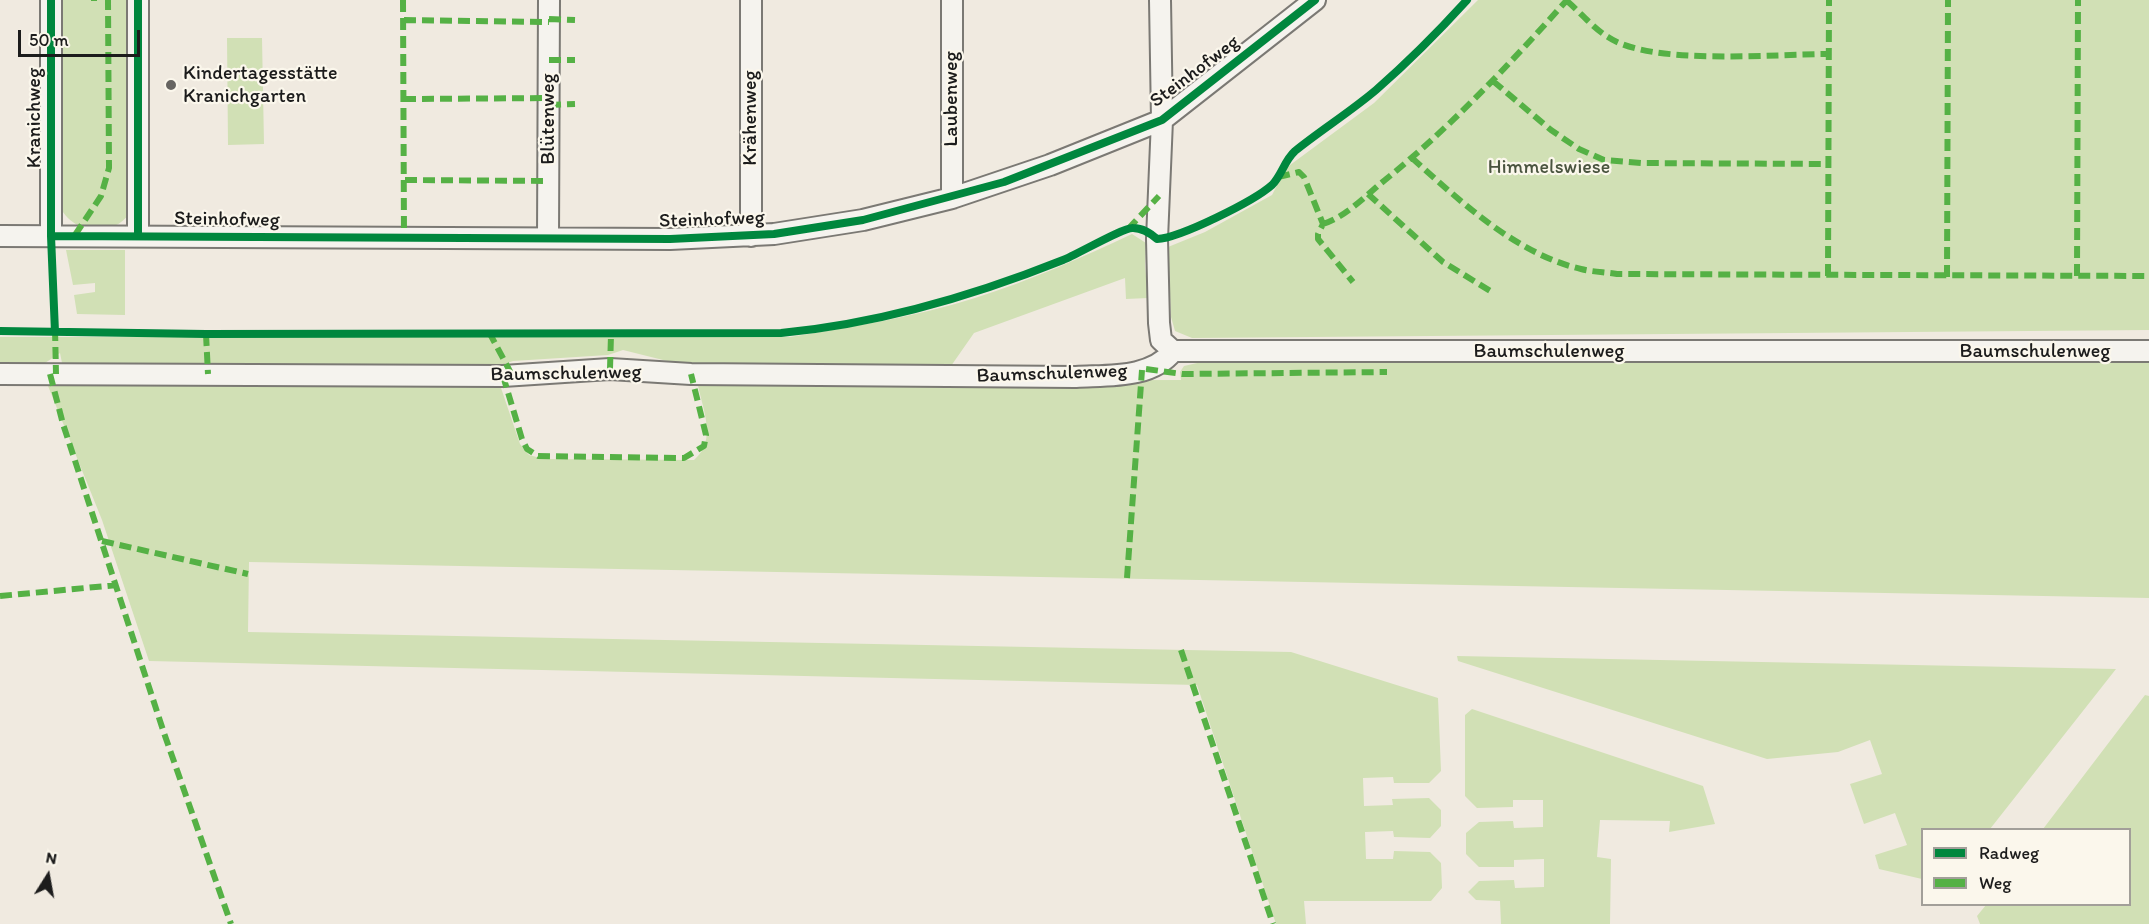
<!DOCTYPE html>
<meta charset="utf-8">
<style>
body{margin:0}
#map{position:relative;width:2149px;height:924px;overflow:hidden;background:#f0eae0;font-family:Itim,sans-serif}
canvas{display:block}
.legend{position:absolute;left:1921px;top:828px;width:210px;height:78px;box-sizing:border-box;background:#fbf7ec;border:2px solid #a29f99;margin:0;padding:8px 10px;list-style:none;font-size:18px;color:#1c1c1c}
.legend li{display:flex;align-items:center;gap:12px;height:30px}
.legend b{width:30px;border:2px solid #a29f99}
.north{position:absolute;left:18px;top:846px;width:60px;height:60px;-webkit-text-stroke:4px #fbf7ec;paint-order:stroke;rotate:11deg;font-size:16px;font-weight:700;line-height:24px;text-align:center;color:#1c1c1c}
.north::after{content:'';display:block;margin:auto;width:21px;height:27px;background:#1c1c1c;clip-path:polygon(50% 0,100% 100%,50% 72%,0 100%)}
.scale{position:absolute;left:18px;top:30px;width:122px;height:27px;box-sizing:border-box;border:3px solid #1c1c1c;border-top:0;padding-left:8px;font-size:18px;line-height:21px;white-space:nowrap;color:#1c1c1c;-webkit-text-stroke:4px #fbf7ec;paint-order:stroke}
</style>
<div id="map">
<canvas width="2149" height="924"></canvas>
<ul class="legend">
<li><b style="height:8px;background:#00873e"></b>Radweg</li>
<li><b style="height:8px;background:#55b145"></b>Weg</li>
</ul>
<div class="north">N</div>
<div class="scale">50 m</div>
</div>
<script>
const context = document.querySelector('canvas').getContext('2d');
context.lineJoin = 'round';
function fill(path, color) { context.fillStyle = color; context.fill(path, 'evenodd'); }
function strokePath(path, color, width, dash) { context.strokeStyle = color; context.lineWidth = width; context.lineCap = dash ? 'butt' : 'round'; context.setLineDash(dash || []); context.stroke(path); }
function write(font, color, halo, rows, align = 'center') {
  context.font = font + ' Itim,sans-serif'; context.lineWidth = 4.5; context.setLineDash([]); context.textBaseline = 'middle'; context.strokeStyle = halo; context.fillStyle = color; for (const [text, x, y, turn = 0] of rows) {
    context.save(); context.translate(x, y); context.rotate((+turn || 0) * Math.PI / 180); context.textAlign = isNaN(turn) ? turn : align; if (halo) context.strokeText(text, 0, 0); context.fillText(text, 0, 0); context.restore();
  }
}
fill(new Path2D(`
 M58 0H131L130 213C111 239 72 234 59 205Z
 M1478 0H2149V330L1192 338 1175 331 1171 317 1168 247 1205 232 1272 195 1286 168 1374 103Z
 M227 38H262L264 144 228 145Z
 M1132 234 1146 243 1145 265 1148 298 1126 299 1125 278 974 333 951 366 711 365 675 363 623 350 608 355 513 361 496 367 62 363 60 353 45 363H0V337H790C851 327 915 317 975 298 1029 281 1081 258 1132 234Z
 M66 250H125V315L77 314 74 295 95 292V283L73 285Z
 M1493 358 2149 359V598L249 562 248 632 1291 652 1438 698 1441 771 1429 783H1394L1393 777 1363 778 1364 806 1393 805 1392 799 1429 798 1441 810V826L1430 838 1394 837 1393 831 1365 832 1366 859H1393L1394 851 1430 852 1441 863 1442 888 1431 901H1304L1306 924H1276L1197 685 149 661 102 520 46 381 499 382 520 444 529 455 544 459 694 460C718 440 702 408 697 381L1181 380 1180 372 1184 366 1206 361Z
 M1457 656 2116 669 1990 829 1922 830V879L1879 869 1875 855 1907 845 1895 813 1864 824 1850 784 1882 774 1870 740 1838 752 1767 759 1458 661Z
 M2145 695 2149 696V924H1980L1977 916 1986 905 2130 904V830L2043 829Z
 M1472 709 1703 786 1715 824 1669 832 1670 821 1600 820 1597 857 1611 859 1610 924H1501L1500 901 1476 900 1468 892 1479 881 1514 880 1515 888 1544 887V859L1514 860V867H1479L1466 854V833L1479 822 1513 821 1514 828 1543 827V800H1513V807L1477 808 1465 796V715Z`), '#d1e0b5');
const minor = new Path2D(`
 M51 0V236
 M952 0V198
 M1160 0 1162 120 1157 239 1159 323 1161 340 1173 351
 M138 235V0
 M0 236 670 239 774 234 863 220 952 198 1050 165 1162 120 1315 0
 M751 236V0
 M548 238 549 0
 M1173 351H2149
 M0 374 503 376 610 369 691 374 1076 377C1108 375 1151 379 1173 351`);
strokePath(minor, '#7b7974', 24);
strokePath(minor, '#f5f3ee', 20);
strokePath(new Path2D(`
 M94 0V1
 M403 0 404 238
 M1567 1C1580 12 1593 28 1608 37 1651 66 1774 54 1829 54
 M549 19 575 20
 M404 20 549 22
 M549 60H575
 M1493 81 1551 130 1579 149 1604 160 1641 163 1828 164
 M404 99 549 98
 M549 105 575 104
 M1412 158C1460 201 1516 254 1581 269 1593 272 1605 272 1617 274L2149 276
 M1278 177 1299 172 1304 177 1323 224 1318 234V239L1353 282
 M405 180 549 181
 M1368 194 1443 262 1492 292
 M1323 224C1343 218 1364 198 1380 184 1449 129 1508 66 1567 0
 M1128 229 1159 196
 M75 235 101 196 109 168 108 0
 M1828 276 1829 0
 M2077 276 2078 0
 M1947 277 1948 0
 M55 329 56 374
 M489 332 512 375
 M206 334 208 374
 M610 369 611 335
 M1146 369 1182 374 1387 372
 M50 374 63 424 164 733 231 924
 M503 376 522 439 527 449 538 456 684 458 704 446 706 435 691 374
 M102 541 248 574
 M1127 578 1142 370
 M0 596 117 585
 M1181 650 1273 924`), '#55b145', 6, [12, 6]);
strokePath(new Path2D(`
 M51 0V236L55 332
 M138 235V0
 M51 236 670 239 774 234 863 220 1004 182 1162 120 1315 0
 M0 331 206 334 781 333C877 324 973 296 1063 260 1076 255 1124 227 1133 228 1143 228 1150 233 1157 239 1180 238 1254 201 1272 185 1282 175 1284 161 1295 151 1321 130 1350 112 1376 90 1408 62 1438 32 1467 0`), '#00873e', 8);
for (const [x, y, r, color] of [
 [171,85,6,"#666461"]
]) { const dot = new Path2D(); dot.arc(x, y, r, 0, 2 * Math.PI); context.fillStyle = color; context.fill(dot); strokePath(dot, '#fbf7ec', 2); }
write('20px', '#1c1c1c', '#fbf7ec', [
 ["Steinhofweg",1195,72,-37],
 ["Laubenweg",952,99,-90],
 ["Kranichweg",35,118,-90],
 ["Krähenweg",751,118,-90],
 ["Blütenweg",549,119,-90],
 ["Steinhofweg",227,220,1],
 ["Steinhofweg",712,220,-2],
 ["Baumschulenweg",1549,352],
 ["Baumschulenweg",2035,352],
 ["Baumschulenweg",566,374,-1],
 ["Baumschulenweg",1052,374,-2]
]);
write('20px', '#1c1c1c', '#fbf7ec', [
 ["Kindertagesstätte",183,74],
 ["Kranichgarten",183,97]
], 'left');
write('20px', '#4a543f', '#fbf7ec', [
 ["Himmelswiese",1549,168]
]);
</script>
